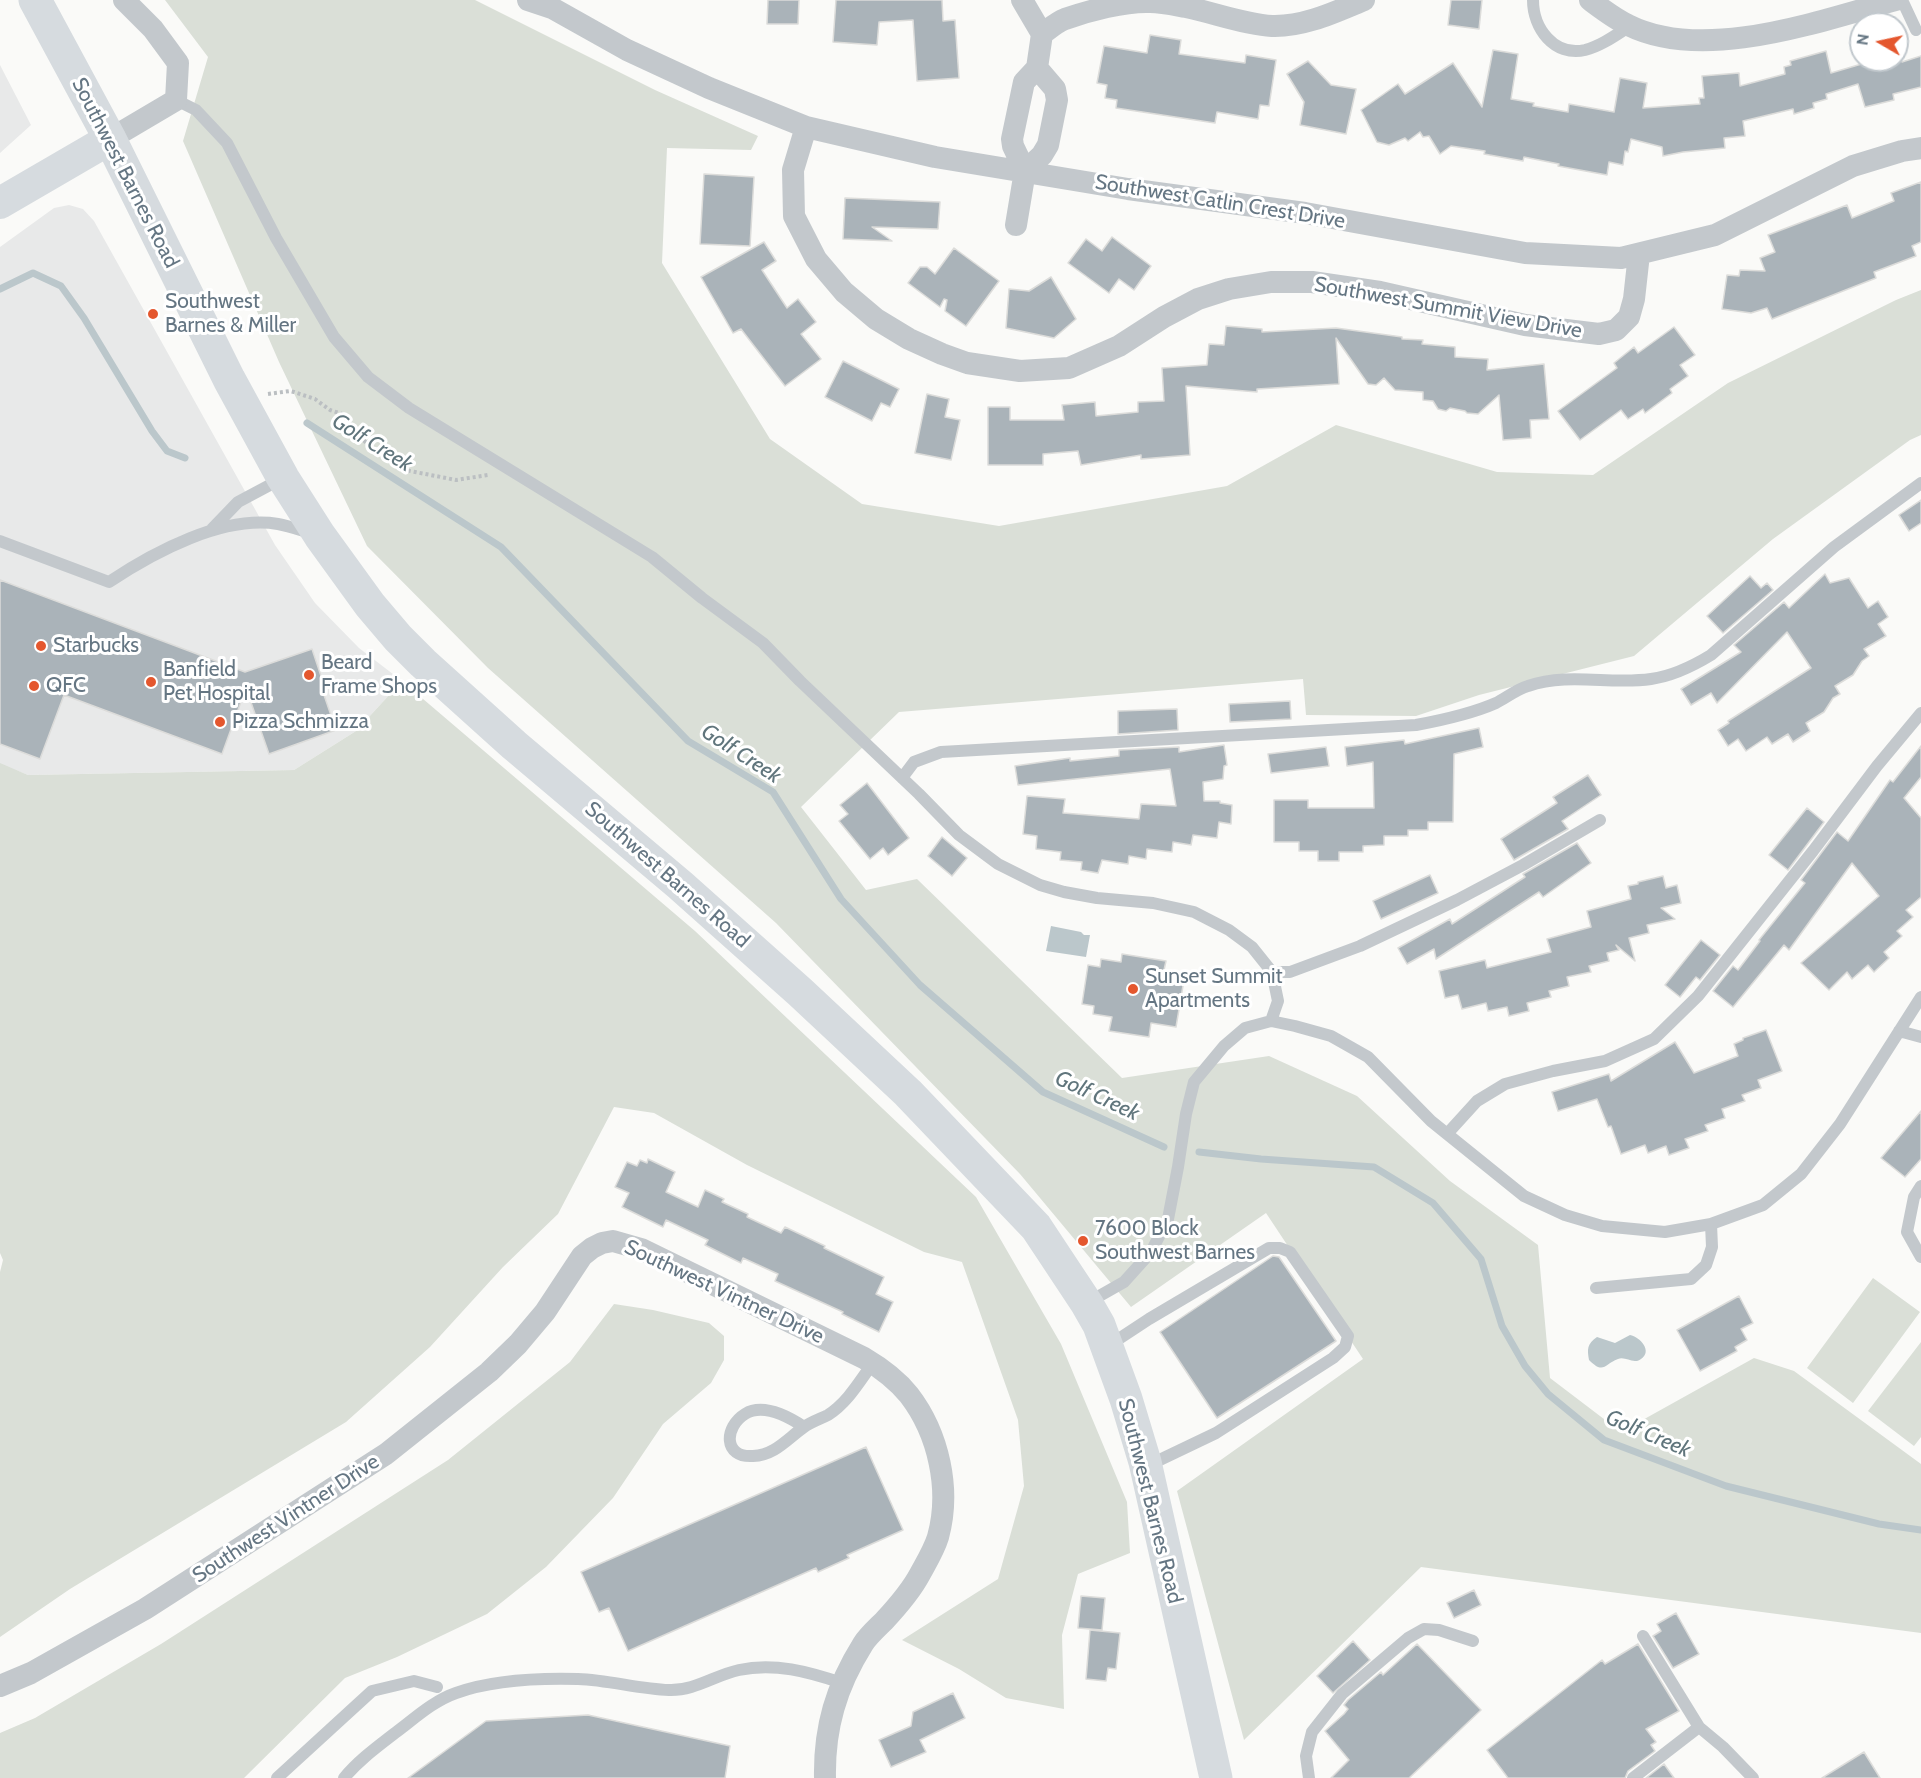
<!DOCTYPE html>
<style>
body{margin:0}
#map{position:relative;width:1921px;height:1778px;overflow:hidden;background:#fafaf8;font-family:Cabin,sans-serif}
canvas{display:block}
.north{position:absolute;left:1849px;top:12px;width:60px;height:60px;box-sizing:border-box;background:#fff;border:2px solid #c1c8cd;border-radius:50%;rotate:279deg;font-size:16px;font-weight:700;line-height:24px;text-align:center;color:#657683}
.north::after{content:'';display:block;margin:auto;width:21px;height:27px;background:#e4572e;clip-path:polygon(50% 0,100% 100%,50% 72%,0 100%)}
</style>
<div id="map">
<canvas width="1921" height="1778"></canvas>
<div class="north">N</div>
</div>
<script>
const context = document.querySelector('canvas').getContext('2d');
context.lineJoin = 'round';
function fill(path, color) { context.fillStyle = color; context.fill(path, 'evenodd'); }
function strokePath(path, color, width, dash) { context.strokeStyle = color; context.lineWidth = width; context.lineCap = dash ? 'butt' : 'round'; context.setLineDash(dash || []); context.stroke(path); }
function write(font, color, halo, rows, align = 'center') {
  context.font = font + ' Cabin,sans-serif'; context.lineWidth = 6; context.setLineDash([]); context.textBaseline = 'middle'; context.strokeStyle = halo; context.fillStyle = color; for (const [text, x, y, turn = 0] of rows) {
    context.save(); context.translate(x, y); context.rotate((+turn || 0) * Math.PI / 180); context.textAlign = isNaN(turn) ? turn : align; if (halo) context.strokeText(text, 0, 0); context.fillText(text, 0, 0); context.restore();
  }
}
fill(new Path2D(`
 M0 65 31 125 0 153Z
 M69 205 83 209 94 221 275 545 315 603 359 648 402 681 356 731 294 770 28 775 0 764V247L54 208Z`), '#e8e9e9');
fill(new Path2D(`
 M165 0H475L655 90 758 136 751 150 667 148 662 263 770 439 862 504 999 526 1227 486 1336 425 1497 472 1593 475 1728 383 1896 300 1921 290V435L1910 440 1773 539 1634 656 1479 695 1416 716 1306 715 1303 679 899 712 801 807 866 890 917 879 1122 1078 1269 1056 1357 1096 1450 1181 1538 1245 1550 1378 1621 1432 1754 1358 1794 1371 1921 1464V1633L1421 1567 1244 1740 1177 1491 1363 1359 1266 1213 1131 1307 1020 1174 776 923 488 668 367 546 279 362 183 141 208 57Z
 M402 681 695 931 976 1197 1061 1344 1127 1502 1130 1553 1078 1574 1062 1635 1064 1709 1006 1698 959 1669 902 1640 998 1579 1024 1486 1018 1420 962 1262 924 1252 747 1165 654 1113 614 1107 558 1214 503 1267 430 1347 346 1422 70 1589 0 1637V1272L3 1260 0 1253V763L28 775 294 770 356 731Z
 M1873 1278 1920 1312 1853 1403 1807 1368Z
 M614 1304 653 1310 709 1323 724 1336V1360L711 1383 663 1424 613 1498 546 1567 487 1614 397 1657 345 1678 244 1778H0V1733L35 1718 161 1644 448 1460 570 1362Z
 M1921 1342V1437L1914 1446 1868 1411Z`), '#dadfd7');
fill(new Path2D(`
 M1051 926 1081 932 1084 935H1090L1086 957 1046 951Z
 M1630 1335C1640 1337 1653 1351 1641 1359 1633 1365 1626 1356 1618 1359 1604 1364 1604 1375 1589 1360 1587 1349 1587 1344 1597 1337L1615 1343Z`), '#bbc7cb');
strokePath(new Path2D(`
 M0 289 33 273 61 286 84 318 152 431 167 451 185 458
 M307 423 501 547 688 741 773 792 841 899 920 985 1043 1092 1164 1147
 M1199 1152 1261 1159 1374 1167 1433 1203 1481 1259 1502 1326 1525 1366 1548 1394 1604 1440 1726 1486 1879 1524 1921 1530`), '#bbc7cb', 7);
const building = new Path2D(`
 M768 0H799L798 24H767Z
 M836 0H942L943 21 955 20 959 78 917 81 913 20 879 22 877 45 833 42Z
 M1451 0H1482L1479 29 1448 25Z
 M1150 35 1181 40 1179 54 1245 63 1246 55 1276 60 1269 106 1260 105 1258 119 1217 112 1215 123 1116 108 1117 100 1105 98 1107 85 1097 83 1104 46 1147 53Z
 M1493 50 1518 54 1511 99 1534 103 1533 106 1568 112 1569 104 1614 112 1620 78 1647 83 1643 108 1700 104 1699 98H1704L1702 76 1739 73 1740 86 1785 74 1784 67 1791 65 1790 61 1826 51 1831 73 1875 60H1897V56L1901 55 1902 62 1921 56V87L1893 94 1894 100 1865 107 1858 84 1826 94 1827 99 1813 103 1814 108 1794 114 1793 109 1743 121 1745 136 1724 138 1725 148 1683 152 1663 156 1662 147 1631 139 1628 152 1625 151 1623 165 1609 162 1607 175 1558 166 1559 164 1524 157 1523 161 1484 154 1485 151 1451 146 1440 154 1429 136 1423 137 1420 132 1408 141 1405 138 1389 145 1377 142 1361 110 1398 84 1405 94 1453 63 1482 107Z
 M1308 61 1331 85 1356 89 1346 134 1300 125 1304 102 1287 74Z
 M704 174 754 177 750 246 700 244Z
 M1921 182V242L1912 246 1916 256 1874 272 1876 278 1772 319 1767 308 1751 313 1722 309 1727 275 1739 276 1740 270 1765 271 1760 258 1775 252 1768 235 1847 205 1852 218 1894 201 1891 193Z
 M845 198 940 202 938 229 872 227 892 241 843 239Z
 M1112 237 1151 266 1134 290 1119 279 1109 293 1068 263 1086 239 1102 251Z
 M764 242 776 261 762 270 787 308 798 299 816 322 801 334 821 359 785 386 741 329 733 333 701 277Z
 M954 248 999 281 966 326 945 311 947 300 944 299 940 307 908 283 920 267H927L935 274Z
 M1051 277 1076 319 1054 338 1006 328 1009 289 1029 291Z
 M1226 326 1262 329V332L1336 328 1402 337V339L1423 340 1422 344 1455 347V357L1488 359 1487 370 1544 364 1549 419 1530 420 1531 438 1503 440 1499 395 1478 414 1467 413 1465 411 1450 408 1446 411 1438 409 1433 401 1423 400V392L1395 390 1384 378 1376 385 1368 384 1336 338 1339 384 1257 389V392L1186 386 1190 455 1141 459V455L1081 465 1078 451 1043 454V465H988V407H1010V420H1064L1062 405 1095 402 1096 416 1138 412V402L1164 401 1162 368 1207 365 1209 344 1224 345Z
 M1674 327 1695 355 1680 365 1688 376 1670 389 1672 393 1645 413 1643 409 1628 419 1621 410 1580 440 1558 411 1617 368 1614 363 1634 347 1638 353Z
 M843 361 899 389 890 407 881 403 872 421 825 397Z
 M927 394 949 399 945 417 960 420 951 460 915 453Z
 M1921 500V523L1909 531 1899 515Z
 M1825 574 1830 583 1849 578 1868 608 1878 601 1888 617 1878 624 1886 636 1864 649 1869 656 1862 661 1853 675 1835 686 1840 694 1833 698 1824 712 1806 723 1810 731 1793 742 1788 734 1772 744 1767 737 1746 751 1738 739 1728 746 1718 730 1729 723 1728 721 1811 668 1787 632 1717 703 1711 693 1691 705 1681 689 1741 652 1734 645 1784 602 1789 608Z
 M1750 576 1761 588 1767 583 1773 590 1723 633 1707 616Z
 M0 580 245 672 312 649 327 694 324 695 336 730 269 754 246 688 222 754 64 695 40 759 0 744Z
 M1290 701 1291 719 1230 722 1229 704Z
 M1177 709 1178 730 1118 734V711Z
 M1479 728 1483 747 1454 754 1453 822H1428V830H1408V836H1384V845L1363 846V852H1339V861H1318V851H1299V842H1274V800H1308V808H1374L1373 762 1347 766 1345 747 1404 740 1405 744Z
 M1224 745 1227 765 1224 766 1223 779 1203 782 1204 801H1220V803L1232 805 1231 824 1219 822 1217 838 1193 835 1191 845 1173 842 1172 852 1147 849 1146 859 1129 856 1128 864 1102 860 1098 873 1081 870 1082 862 1060 860 1061 852 1036 849 1037 836 1023 834 1027 796 1065 799 1063 813 1139 819 1141 804 1176 806 1170 769 1018 785 1015 766 1070 758V761L1119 756V750L1179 747V752Z
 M1921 746V777L1904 798 1921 818V897L1906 910 1913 917 1897 931 1902 936 1884 952 1889 958 1874 972 1868 965 1852 979 1847 972 1829 990 1801 963 1879 896 1852 863 1789 950 1784 945 1733 1007 1713 991 1733 966 1738 970 1760 941 1759 940 1805 883 1801 880 1837 832 1848 841 1890 780 1893 782Z
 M1326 747 1329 766 1271 773 1268 754Z
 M1588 775 1601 795 1562 821 1568 829 1514 860 1501 839 1557 803 1553 797Z
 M867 783 909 838 888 855 883 848 870 859 839 821 848 814 840 805Z
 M1807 808 1824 822 1788 870 1769 855Z
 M942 837 967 858 952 876 928 856Z
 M1577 843 1591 863 1543 897 1539 892 1436 959 1434 949 1407 964 1398 948 1450 919 1452 924 1525 877 1523 874Z
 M1430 875 1438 893 1381 919 1373 901Z
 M1663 876 1666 888 1677 885 1681 903 1661 908 1675 919 1647 925 1649 933 1629 938 1635 961 1616 945 1619 950 1607 953 1609 961 1589 966 1591 972 1567 977 1569 986 1549 991 1551 997 1527 1003 1529 1011 1509 1016 1507 1007 1488 1011 1486 1003 1462 1009 1458 995 1445 998 1439 971 1485 960 1487 968 1551 952 1547 939 1591 927 1587 911 1631 899 1628 886 1638 884V882Z
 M1701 940 1720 955 1700 980 1696 977 1680 997 1665 985Z
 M1122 954 1166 961 1164 970 1185 974 1176 1027 1151 1023 1149 1037 1109 1031 1112 1017 1093 1014 1094 1006 1082 1004 1088 965 1100 967 1101 959 1121 962Z
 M1766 1030 1782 1071 1758 1080 1761 1088 1742 1095 1745 1101 1722 1109 1725 1118 1705 1125 1708 1131 1685 1139 1689 1148 1669 1155 1666 1146 1648 1153 1645 1145 1621 1154 1611 1126 1608 1127 1597 1099 1558 1111 1552 1092 1609 1074 1611 1081 1675 1042 1694 1073 1738 1056 1734 1044 1743 1040V1038Z
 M1921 1111V1159L1905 1177 1881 1158Z
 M648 1159 675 1172 666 1192 698 1207 705 1190 724 1199 722 1202 748 1214 747 1217 781 1233 785 1227 825 1246 824 1248 884 1277 876 1294 893 1302 879 1332 842 1314 843 1312 775 1281 778 1274 743 1258 741 1263 705 1245 708 1240 666 1220 663 1227 622 1207 629 1193 615 1187 627 1162 637 1166 640 1160 647 1163Z
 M1273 1256 1279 1257 1336 1341 1217 1418 1160 1332Z
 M1739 1296 1753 1323 1741 1329 1747 1340 1735 1347 1737 1351 1700 1371 1677 1330Z
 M866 1447 903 1530 847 1555 849 1558 818 1572 816 1568 628 1651 609 1608 599 1612 581 1572Z
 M1474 1590 1481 1605 1454 1618 1447 1603Z
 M1081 1596 1105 1598 1102 1630 1078 1628Z
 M1676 1613 1699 1654 1673 1668 1653 1636 1661 1631 1657 1624Z
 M1090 1630 1120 1633 1116 1669 1108 1668 1106 1681 1086 1679Z
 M1353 1641 1370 1660 1333 1693 1317 1676Z
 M1417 1644 1481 1710 1409 1778H1331L1349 1760 1325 1731 1344 1714 1348 1709 1344 1705 1348 1700 1381 1672 1383 1675Z
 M1638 1644 1679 1711 1646 1729 1656 1742 1651 1745 1655 1751 1628 1771 1625 1778H1508L1487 1750 1602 1660 1605 1664Z
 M953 1693 965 1718 920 1740 926 1752 891 1767 879 1740 911 1726 913 1712Z
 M588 1715 730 1746 725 1778H408L486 1721Z
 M1864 1752 1880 1778H1822Z
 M1664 1764 1674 1778H1646Z`);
fill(building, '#aab3b9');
strokePath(building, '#dcdcda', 1.5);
strokePath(new Path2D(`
 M268 394 290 391 294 392 315 399 330 410 342 414 372 450 405 470 456 480 488 475`), '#bbbfc2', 4, [3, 3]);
strokePath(new Path2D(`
 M1533 0C1533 28 1554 57 1585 50 1601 46 1616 35 1630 26
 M1902 0 1916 30
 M176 100 196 110 227 143 276 238 334 337 368 377 409 408 652 557 702 598 763 643 800 681 919 794 959 835 998 864 1040 885 1064 892 1097 898 1153 903 1194 912 1229 930 1252 947 1272 972 1278 1001 1271 1021
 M212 529 238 502 283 478
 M0 541 109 582C154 552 223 515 278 524 289 526 300 530 310 533
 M902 778 914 762 941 752 1416 725C1443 720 1471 714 1496 703 1506 698 1517 689 1528 686 1569 672 1610 685 1651 679 1673 676 1693 666 1711 655L1834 547 1921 483
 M1272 972H1290L1360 946 1457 900 1523 865 1600 820
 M1899 1031 1921 1037
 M1447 1134 1477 1101 1505 1084 1553 1071 1605 1061 1654 1039 1698 996 1813 851 1877 766 1921 713
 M1921 1186 1914 1197 1907 1232 1921 1257
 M1596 1288 1691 1279 1706 1265 1712 1247 1711 1224
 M1087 1303 1124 1282 1151 1252 1168 1219 1178 1167 1186 1114 1194 1082 1224 1046 1245 1028 1271 1021 1295 1026 1331 1036 1368 1057 1431 1121 1524 1196 1565 1215 1602 1226 1665 1232 1711 1224 1763 1205 1801 1174 1840 1124 1921 997
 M1108 1346 1149 1319 1269 1248H1280L1290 1252 1348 1336 1345 1347 1333 1358 1216 1433 1147 1466
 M804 1427C789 1417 763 1403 745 1414 724 1427 723 1458 753 1456 775 1455 787 1439 804 1427 811 1422 820 1419 828 1415 848 1402 859 1382 873 1363
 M1643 1636 1699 1727
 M277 1778 372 1691 414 1681 437 1687
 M344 1778C359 1760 377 1747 395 1733 414 1719 433 1701 456 1693 492 1680 540 1678 578 1679 609 1680 639 1689 669 1690 695 1691 715 1675 739 1670 774 1662 809 1672 842 1683
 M1309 1778 1306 1756 1312 1732 1342 1694 1408 1638 1424 1629 1439 1630 1473 1641
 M1633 1778 1699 1727 1723 1747 1753 1778`), '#c3c8cc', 12);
strokePath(new Path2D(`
 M528 0 552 8 627 50 709 88 806 127 935 157 1128 189 1305 213 1525 253 1621 258 1715 235 1853 166 1902 151 1921 148
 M1022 0 1042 34 1037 68 1024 82 1012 139 1013 146 1025 171
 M1590 0C1602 9 1615 19 1628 25 1704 63 1819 21 1896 0
 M1042 34C1049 29 1057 22 1065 19 1088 11 1125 1 1150 2 1162 2 1175 5 1186 7 1215 13 1243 24 1272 26 1304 27 1335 12 1364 0
 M806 127 793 170 794 216 816 259 844 292 876 319 909 339 942 354 967 363 1020 371 1069 368 1119 346 1164 317 1198 299 1229 289 1271 282H1312L1380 292 1525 325 1599 334 1616 330 1629 317 1634 299 1639 254
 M110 139 176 100 178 63 153 29 124 0
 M1025 171 1042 155 1048 145 1057 100 1055 89 1037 68
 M1016 225 1025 171
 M0 1686 31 1673 145 1609 386 1454 489 1372 518 1344 545 1312 582 1256 592 1248 602 1243 613 1241 641 1249 864 1358C881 1368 897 1380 909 1395 939 1434 951 1490 938 1537 934 1550 926 1563 920 1574 911 1591 897 1607 884 1621 877 1628 868 1636 863 1644 836 1687 824 1728 825 1778`), '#c3c8cc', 22);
strokePath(new Path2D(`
 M0 203 110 139`), '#d6dbdf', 32);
strokePath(new Path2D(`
 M35 0 110 139 229 379 283 478 320 536 370 605 398 638 423 663 514 745 680 885 800 992 908 1093 1036 1227 1087 1304 1099 1325 1126 1399 1145 1462 1216 1778`), '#d6dbdf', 33);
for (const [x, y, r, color] of [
 [153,314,6,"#e4572e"],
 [41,646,6,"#e4572e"],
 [309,675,6,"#e4572e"],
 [151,682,6,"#e4572e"],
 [34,686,6,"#e4572e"],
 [220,722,6,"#e4572e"],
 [1133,989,6,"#e4572e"],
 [1083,1241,6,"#e4572e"]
]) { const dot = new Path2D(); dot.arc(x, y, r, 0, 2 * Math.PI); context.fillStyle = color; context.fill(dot); strokePath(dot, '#fff', 2); }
write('21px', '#657683', '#fff', [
 ["Southwest Barnes Road",125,173,63],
 ["Southwest Catlin Crest Drive",1220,202,9],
 ["Southwest Summit View Drive",1448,308,10],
 ["Southwest Barnes Road",667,875,41],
 ["Southwest Vintner Drive",724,1292,25],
 ["Southwest Barnes Road",1150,1501,76],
 ["Southwest Vintner Drive",286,1519,-33]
]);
write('21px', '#657683', '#fff', [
 ["Southwest",165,302],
 ["Barnes & Miller",165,326],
 ["Starbucks",53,646],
 ["Beard",321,663],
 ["Frame Shops",321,687],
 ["Banfield",163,670],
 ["Pet Hospital",163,694],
 ["QFC",46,686],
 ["Pizza Schmizza",232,722],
 ["Sunset Summit",1145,977],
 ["Apartments",1145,1001],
 ["7600 Block",1095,1229],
 ["Southwest Barnes",1095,1253]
], 'left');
write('italic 22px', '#60757c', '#fff', [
 ["Golf Creek",372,443,32],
 ["Golf Creek",741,754,33],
 ["Golf Creek",1097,1096,25],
 ["Golf Creek",1648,1434,23]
]);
</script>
